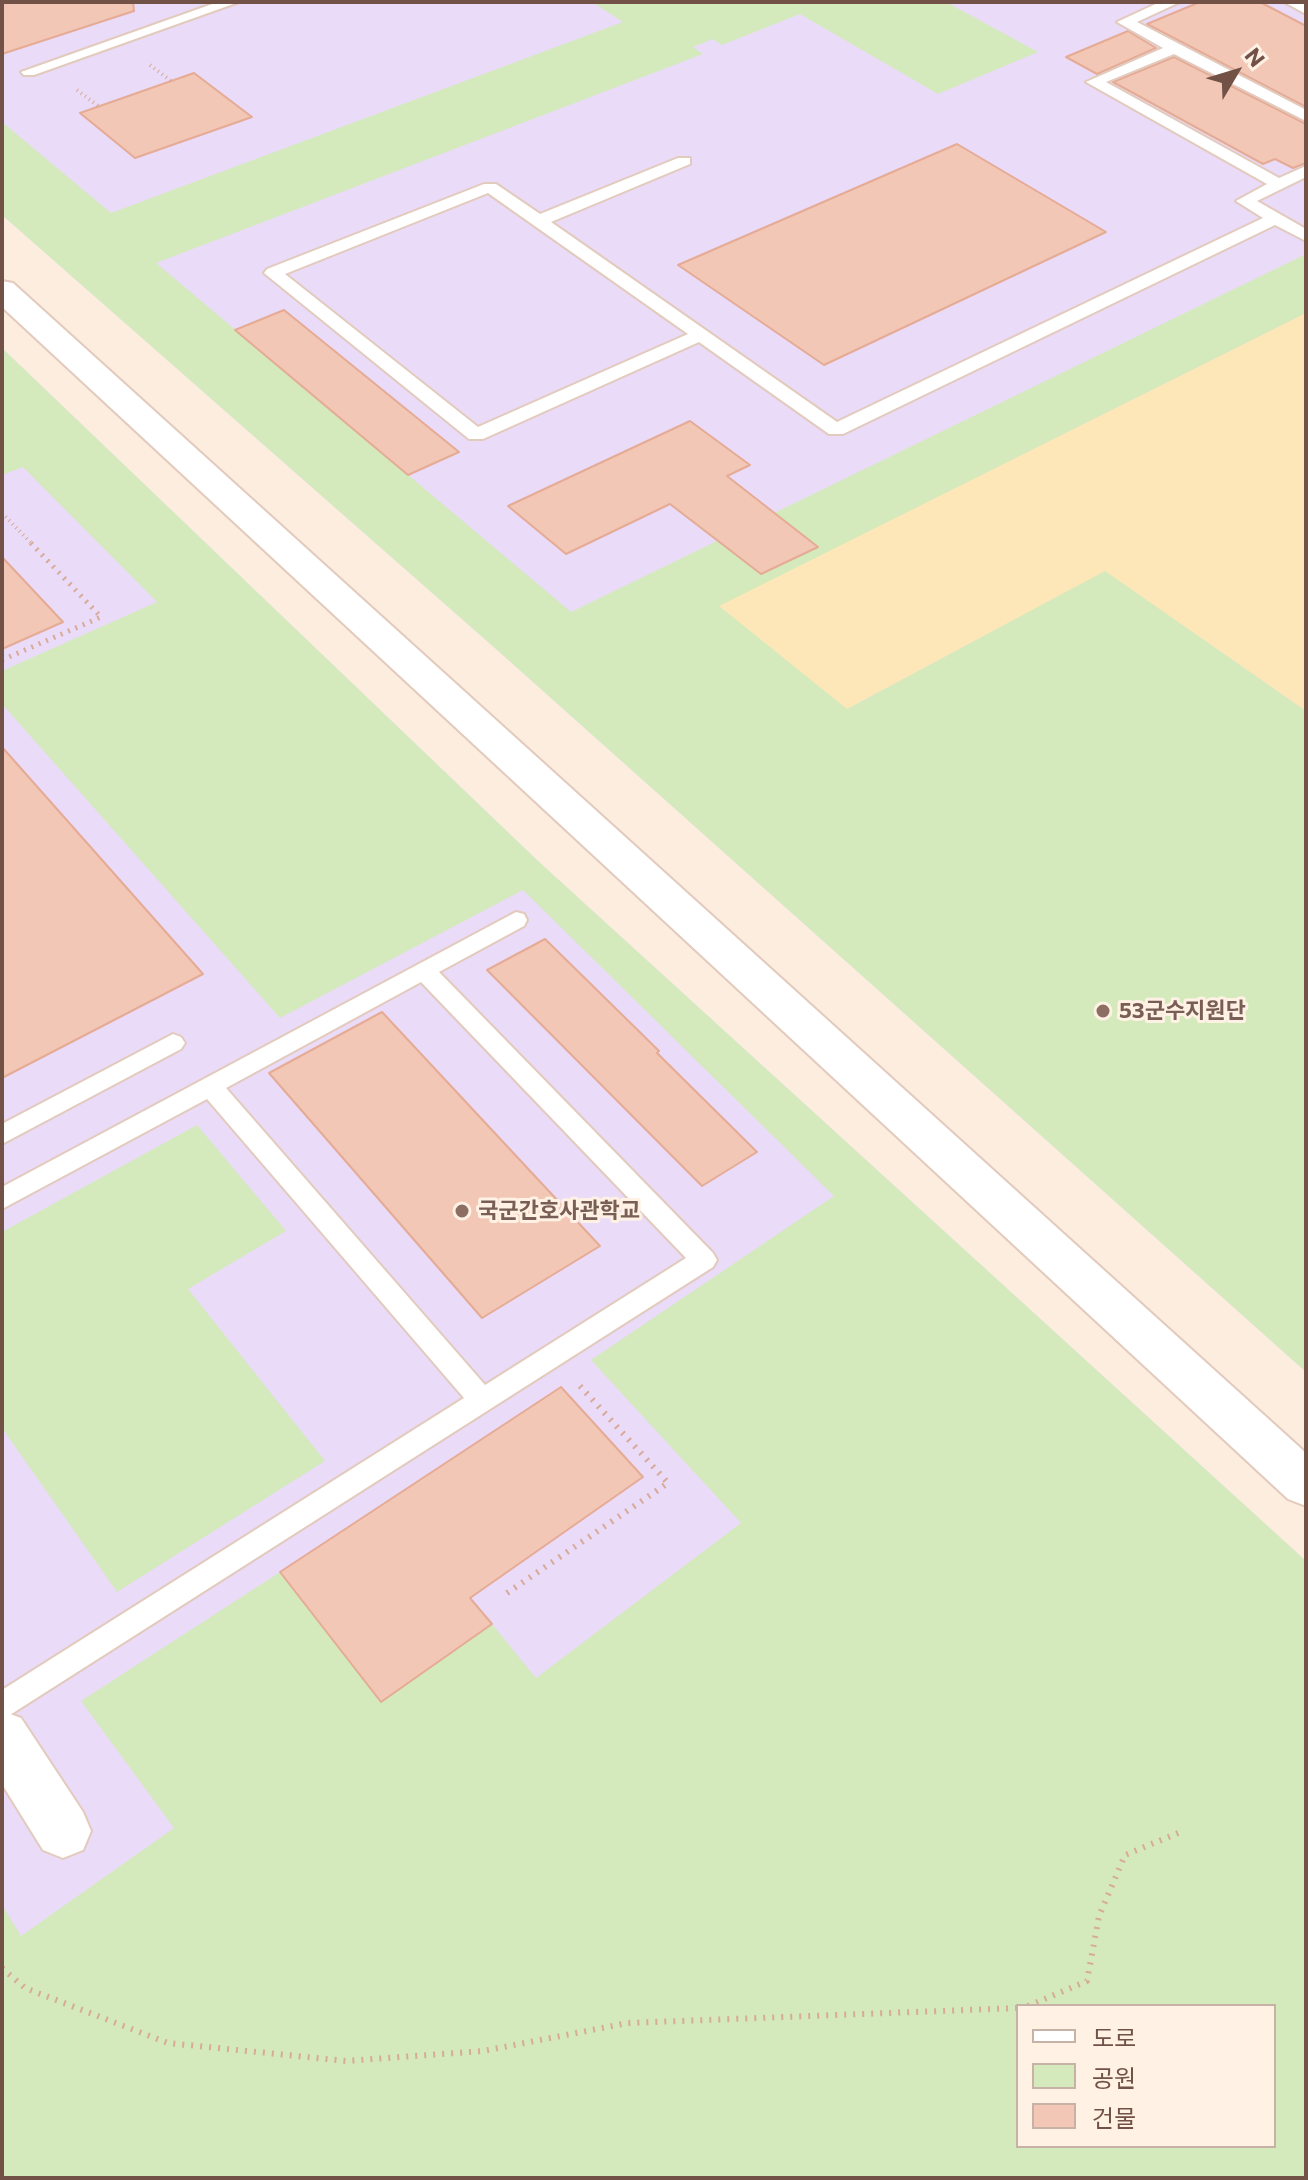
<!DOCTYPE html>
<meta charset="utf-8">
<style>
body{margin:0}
#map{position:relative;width:1308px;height:2180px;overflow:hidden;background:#fdedde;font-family:Commissioner,"Noto Sans KR",sans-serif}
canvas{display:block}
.frame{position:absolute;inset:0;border:4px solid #725146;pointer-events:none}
.legend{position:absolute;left:1016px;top:2004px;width:260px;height:144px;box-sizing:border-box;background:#fff2e4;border:2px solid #c7b2a5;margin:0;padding:10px 14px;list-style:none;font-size:24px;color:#725146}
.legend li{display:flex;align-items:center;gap:16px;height:40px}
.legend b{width:40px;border:2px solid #c7b2a5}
.north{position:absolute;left:1196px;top:32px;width:80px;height:80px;-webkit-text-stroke:6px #fff2e4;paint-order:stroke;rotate:52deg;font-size:22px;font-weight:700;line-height:32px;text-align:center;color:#725146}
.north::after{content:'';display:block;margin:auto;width:28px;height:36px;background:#725146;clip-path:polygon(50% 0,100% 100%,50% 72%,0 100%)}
</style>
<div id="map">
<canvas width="1308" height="2180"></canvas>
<div class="frame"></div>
<ul class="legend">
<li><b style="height:10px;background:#fff"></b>도로</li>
<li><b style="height:22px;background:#d4eabd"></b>공원</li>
<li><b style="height:22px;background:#f2c7b5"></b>건물</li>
</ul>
<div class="north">N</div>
</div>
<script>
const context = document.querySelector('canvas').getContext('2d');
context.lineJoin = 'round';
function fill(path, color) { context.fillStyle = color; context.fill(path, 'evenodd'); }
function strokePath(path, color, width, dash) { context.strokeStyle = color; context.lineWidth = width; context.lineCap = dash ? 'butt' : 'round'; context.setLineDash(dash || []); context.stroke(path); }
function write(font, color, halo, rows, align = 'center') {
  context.font = font + ' Commissioner,"Noto Sans KR",sans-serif'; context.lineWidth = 6; context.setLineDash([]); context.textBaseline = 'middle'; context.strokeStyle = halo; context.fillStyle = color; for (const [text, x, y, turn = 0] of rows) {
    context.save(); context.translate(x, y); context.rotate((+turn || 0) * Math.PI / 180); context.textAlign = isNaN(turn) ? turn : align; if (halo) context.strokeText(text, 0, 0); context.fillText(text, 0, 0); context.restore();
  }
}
fill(new Path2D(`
 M2 2H1306V1372L496 649 2 215Z
 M2 348 538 861 1306 1561V2178H2ZM1018 2006H1274V2146H1018Z`), '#eadbf8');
fill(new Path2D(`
 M592 2H946L1038 52 938 94 800 14 722 45 713 39 693 47 703 54 156 263 571 612 1306 254V313L847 709 1105 570 1306 711V1372L496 649 2 215V122L111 213 623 22Z
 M2 348 538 861 1306 1561V2178H2V1905L21 1936 174 1828 81 1701 280 1572 492 1624 536 1678 741 1523 591 1360 834 1196 523 890 280 1018 2 704V671L157 602 23 467 2 475ZM1018 2006H1274V2146H1018Z
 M197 1125 286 1231 188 1289 325 1461 117 1592 2 1428V1232Z`), '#d4eabd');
fill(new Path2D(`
 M1306 313V711L1105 571 847 709 719 606Z`), '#fde6b7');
const building = new Path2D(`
 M2 2H133L134 11 2 54Z
 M1200 2H1260L1306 26V107L1147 24Z
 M1128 31 1156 48 1097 74 1066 57Z
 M1174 57 1306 124V163L1293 168 1275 159 1263 164 1113 82Z
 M194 73 252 117 135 158 80 113Z
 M957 144 1106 232 824 365 678 265Z
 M284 310 459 452 408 475 235 330Z
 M690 421 750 465 727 476 818 547 761 574 670 504 566 554 508 506Z
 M2 557 63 622 2 649Z
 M2 747 203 974 2 1078Z
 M545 939 659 1051 657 1053 757 1152 702 1186 487 970Z
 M382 1012 600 1246 482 1318 269 1073Z
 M561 1387 643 1477 470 1598 492 1624 381 1702 280 1572Z`);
fill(building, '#f2c7b5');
strokePath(building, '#e5ab95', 2);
const service = new Path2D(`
 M218 2H239L34 75H24L21 72Z
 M1160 2H1180L1137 22 1306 110V121L1174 54 1106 82 1279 178 1306 166V177L1257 201 1306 229V241L1275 225 843 434H829L699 342 483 439H469L264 273 267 269 484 184H496L540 214 678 158H690V164L551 222 837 422 1263 218 1236 201 1267 184 1086 82 1163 48 1117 22ZM488 193 688 334 478 427 285 274Z
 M1284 2 1306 4V14Z
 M516 912 524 914 527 920 524 926 439 972 713 1253 717 1260 713 1267 2 1720V1690L464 1398 207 1099 2 1209V1187ZM421 982 686 1258 485 1385 226 1088Z
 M173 1034 181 1037 185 1043 181 1049 2 1144V1124Z`);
const minor = new Path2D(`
 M2 1711 21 1718 83 1812 91 1831 83 1850 63 1858 43 1850 2 1784Z`);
const tertiary = new Path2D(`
 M2 281 13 283 1306 1453V1506L1288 1499 2 307Z`);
strokePath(service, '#e2cabd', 4);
strokePath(minor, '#e2cabd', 4);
strokePath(tertiary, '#e2cabd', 4);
strokePath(new Path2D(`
 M150 65 171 81
 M77 90 98 106
 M2 513 31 543`), '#d7aa99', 4, [1, 4]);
strokePath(new Path2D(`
 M2 660 101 617 29 541`), '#d7aa99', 5, [2, 6]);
strokePath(new Path2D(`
 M507 1593 668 1483 580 1386
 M2 1968 25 1988 168 2043 346 2061 483 2051 628 2023 1018 2008
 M1028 2006 1087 1981 1099 1916 1125 1855 1183 1831`), '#d7aa99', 6, [2, 7]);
fill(service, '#fff');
fill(minor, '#fff');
fill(tertiary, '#fff');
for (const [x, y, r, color] of [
 [1103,1011,8,"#8d6e63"],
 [462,1211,8,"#8d6e63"]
]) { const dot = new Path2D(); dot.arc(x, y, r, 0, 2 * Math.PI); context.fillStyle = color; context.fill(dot); strokePath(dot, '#fff2e4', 3); }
write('bold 22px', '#785e54', '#fff2e4', [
 ["53군수지원단",1119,1011],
 ["국군간호사관학교",478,1211]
], 'left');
</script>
